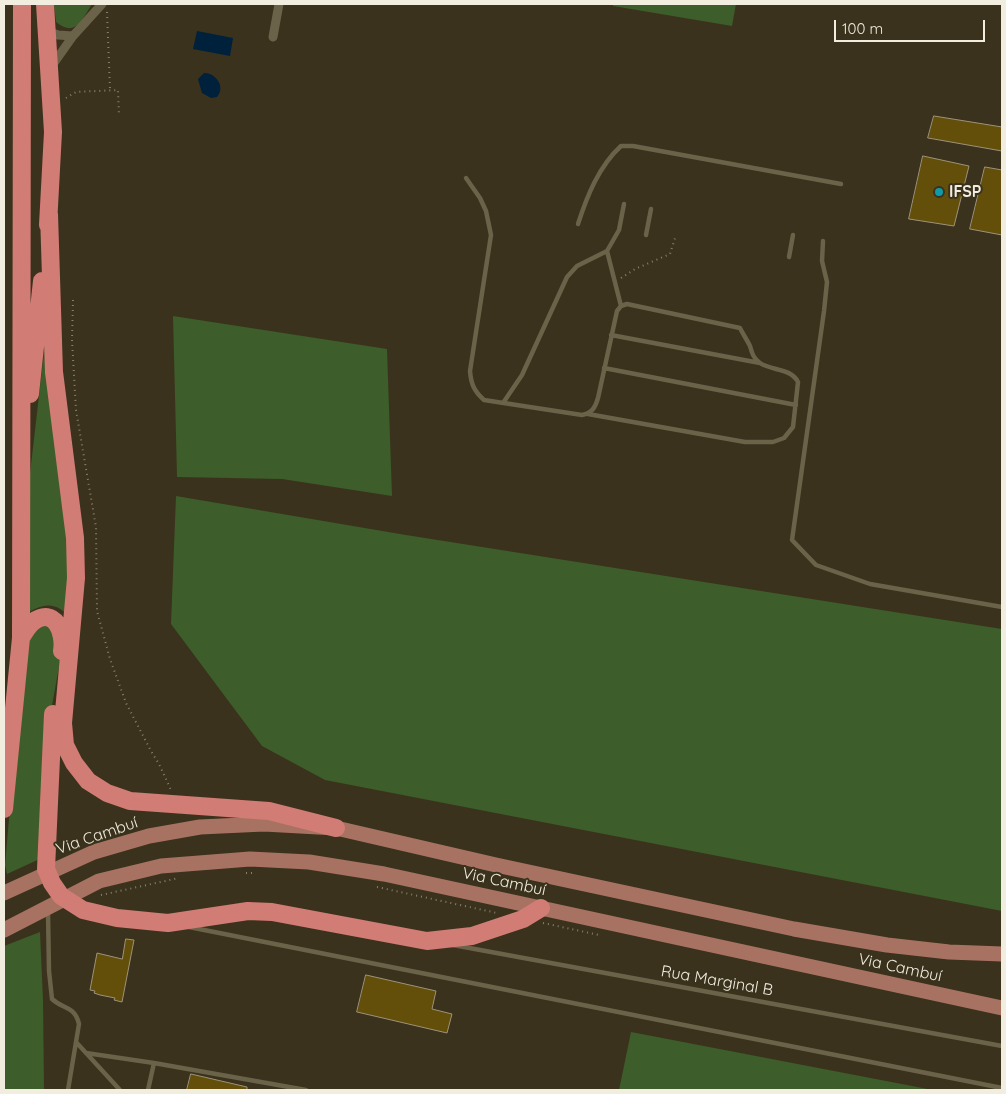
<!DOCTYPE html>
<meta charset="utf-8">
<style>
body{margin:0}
#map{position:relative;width:1006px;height:1094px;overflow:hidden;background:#3a321c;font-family:Quicksand,sans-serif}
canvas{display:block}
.frame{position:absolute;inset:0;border:5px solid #f1eddf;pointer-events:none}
.scale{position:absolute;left:834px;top:20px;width:151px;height:22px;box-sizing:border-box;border:2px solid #f1eddf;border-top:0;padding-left:6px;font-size:15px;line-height:18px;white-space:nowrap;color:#f1eddf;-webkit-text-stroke:4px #3a321c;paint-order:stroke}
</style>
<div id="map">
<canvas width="1006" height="1094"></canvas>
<div class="frame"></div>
<div class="scale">100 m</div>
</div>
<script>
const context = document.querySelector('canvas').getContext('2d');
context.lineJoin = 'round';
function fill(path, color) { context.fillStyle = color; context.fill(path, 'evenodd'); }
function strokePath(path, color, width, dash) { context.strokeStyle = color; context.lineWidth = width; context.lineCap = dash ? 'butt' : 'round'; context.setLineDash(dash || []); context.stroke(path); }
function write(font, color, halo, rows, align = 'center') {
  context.font = font + ' Quicksand,sans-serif'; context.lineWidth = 4; context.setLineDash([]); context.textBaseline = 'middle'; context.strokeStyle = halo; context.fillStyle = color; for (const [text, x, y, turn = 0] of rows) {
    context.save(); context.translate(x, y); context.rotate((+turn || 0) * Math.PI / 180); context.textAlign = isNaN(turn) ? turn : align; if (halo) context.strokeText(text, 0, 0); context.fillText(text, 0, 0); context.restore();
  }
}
fill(new Path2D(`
 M54 4H92C82 19 76 38 56 22Z
 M613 4H736L732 26 613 6Z
 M173 316 387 349 392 496 282 479 177 477Z
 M46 335 69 502V617C57 602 44 603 29 612V482Z
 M176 496 406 535 1002 629V911L325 780 262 746 171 624Z
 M49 618 63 645 51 711 44 857 7 874 5 865 16 738 21 638Z
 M40 932 43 1000 44 1090H4V946Z
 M631 1032 933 1090H619Z`), '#3d5d2a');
fill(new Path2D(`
 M197 31 233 38 230 56 193 49Z
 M204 73C216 73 226 87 217 97L211 98 202 93 198 79Z`), '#00213b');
const building = new Path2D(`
 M934 116 1002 127V151L928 138Z
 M923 156 969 166 954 226 909 219Z
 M985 167 1002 170V235L970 229Z
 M126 939 134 940 122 1002 114 1000 115 998 100 995 94 993 95 991 90 990 97 953 122 959Z
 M366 975 436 991 432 1009 452 1014 447 1033 357 1012Z
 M191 1074 247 1087V1090H187Z`);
fill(building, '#644f0a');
strokePath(building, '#9c937a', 1);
strokePath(new Path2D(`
 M107 12 110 89
 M66 98 76 92 118 90 119 116
 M621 278 635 269 670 254 675 238
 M73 300 72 340 76 410 96 527 97 611 110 659 126 703 151 751 159 764 171 790
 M246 873H256
 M377 887 497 913
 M101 895 179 878
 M543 923 599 935`), '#86806d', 2, [1, 4]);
strokePath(new Path2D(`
 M466 178 480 198 486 211 491 235 470 371C471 384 474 391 484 400L582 415C592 413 595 408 598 398L617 311 621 306 627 304 740 328C743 334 747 340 750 346 752 353 753 358 760 363 772 371 791 368 798 382L793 427 784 438 773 442H745L588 414
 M578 224C587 196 599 166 621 146H633L841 184
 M646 235 651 209
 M823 241 822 261 827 282 824 311 792 540 816 565 870 584 1002 607
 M789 257 793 235
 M621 306 607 251 619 230 624 204
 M611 335 760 363
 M604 368 796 405
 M503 403 522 375 567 277 577 266 607 251
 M48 912 49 971 52 999C64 1010 75 1006 79 1024L68 1090
 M189 927 1002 1088
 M453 945 1002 1046
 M76 1042 120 1090
 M86 1053 154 1063 306 1090
 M148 1090 154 1063`), '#6b624a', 4.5);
strokePath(new Path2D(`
 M47 31 58 35 73 36
 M273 37 279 4
 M51 67 73 36 102 4`), '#6b624a', 9);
strokePath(new Path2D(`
 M4 893 94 852 149 836 200 827 264 824 336 828 496 865 794 929 887 945 949 952 1002 954
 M4 930 99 881 161 866 250 859 309 862 384 874 1002 1008`), '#a87263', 15);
strokePath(new Path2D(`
 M45 4 53 132 48 225
 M49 214 54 372 75 538 76 578 63 723 65 745 74 763 88 781 107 793 130 801 269 811 336 828
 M30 394 42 281
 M21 638C24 633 28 626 33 622 55 606 65 633 62 651
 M53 714 46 869 52 883 61 896 83 910 117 918 168 923 248 911 272 912 427 941 472 936 523 919 541 908
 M4 809 21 638 22 4`), '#d17c74', 18);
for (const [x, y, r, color] of [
 [939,192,5,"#0f9aa8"]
]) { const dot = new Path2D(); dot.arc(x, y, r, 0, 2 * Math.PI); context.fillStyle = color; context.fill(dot); strokePath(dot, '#3a321c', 2); }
write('bold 16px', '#f1eddf', '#3a321c', [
 ["IFSP",949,192]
], 'left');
write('16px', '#f1eddf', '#3a321c', [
 ["Via Cambuí",97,836,-19],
 ["Via Cambuí",504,882,12],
 ["Via Cambuí",900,968,12],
 ["Rua Marginal B",717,981,10]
]);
</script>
